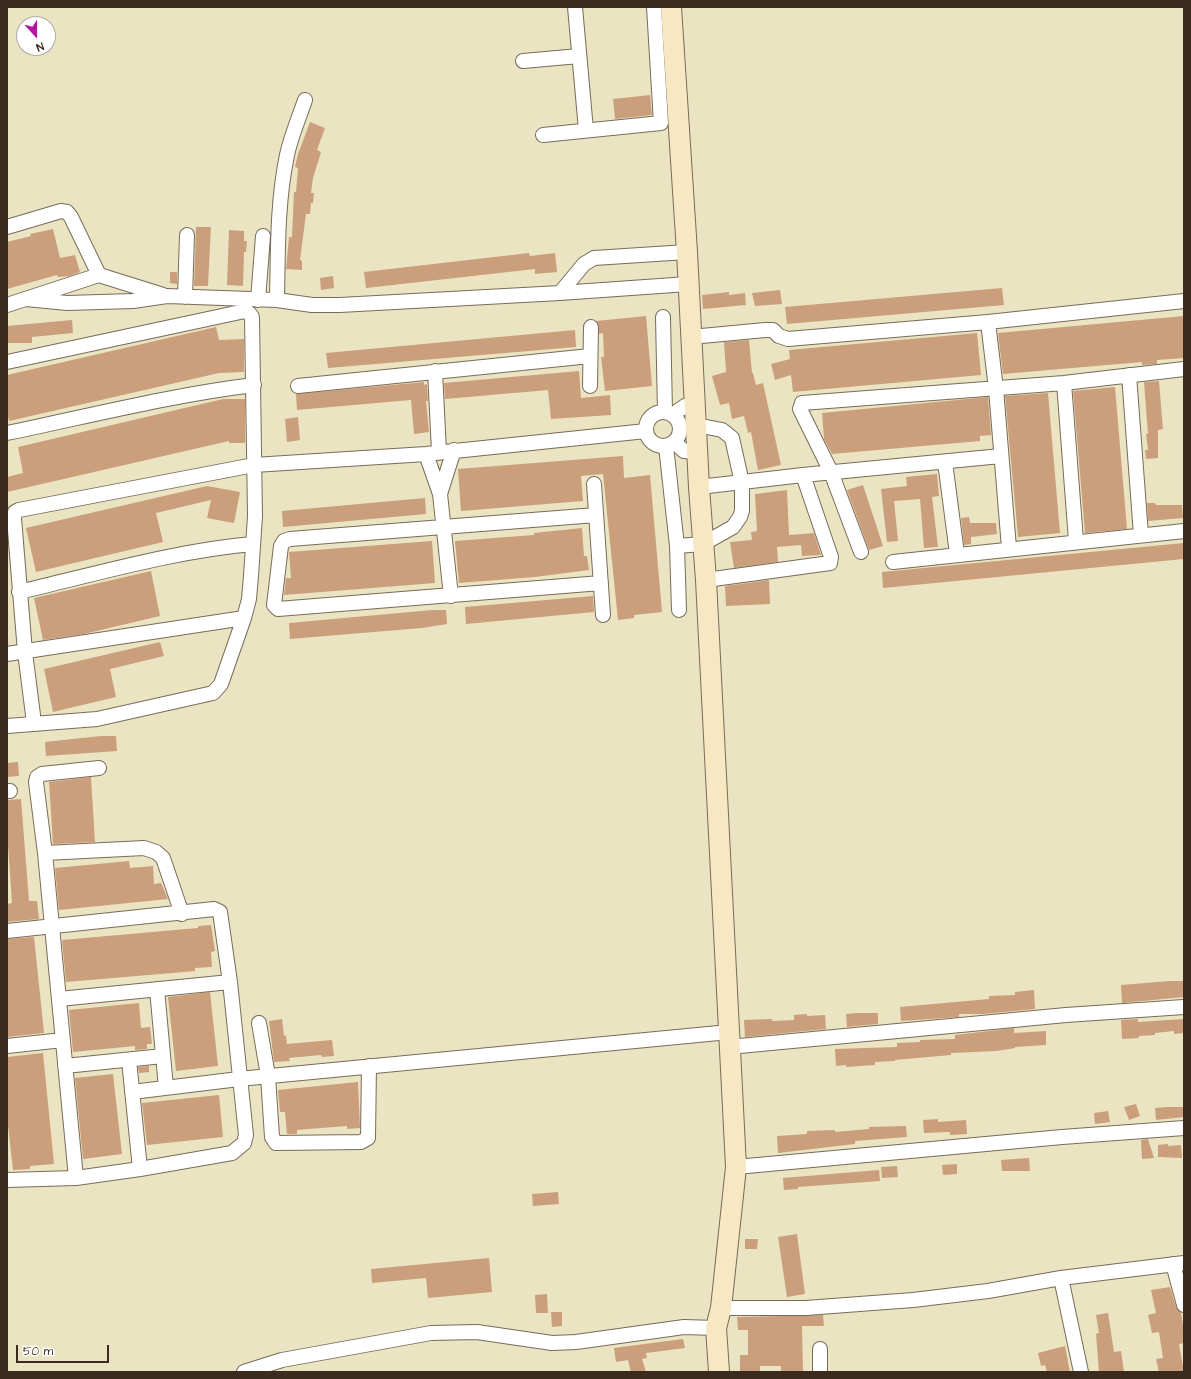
<!DOCTYPE html>
<style>
body{margin:0}
#map{position:relative;width:1191px;height:1379px;overflow:hidden;background:#eae4c3;font-family:"Architects Daughter",sans-serif}
canvas{display:block}
.frame{position:absolute;inset:0;border:8px solid #3b2a1e;pointer-events:none}
.north{position:absolute;left:16px;top:16px;width:40px;height:40px;box-sizing:border-box;background:#fff;border:1px solid #b1aaa5;border-radius:50%;rotate:159deg;font-size:11px;font-weight:700;line-height:16px;text-align:center;color:#3b2a1e}
.north::after{content:'';display:block;margin:auto;width:14px;height:18px;background:#b5179e;clip-path:polygon(50% 0,100% 100%,50% 72%,0 100%)}
.scale{position:absolute;left:16px;top:1345px;width:93px;height:18px;box-sizing:border-box;border:2px solid #3b2a1e;border-top:0;padding-left:5px;font-size:12px;line-height:14px;white-space:nowrap;color:#3b2a1e;-webkit-text-stroke:3px #fff;paint-order:stroke}
</style>
<div id="map">
<canvas width="1191" height="1379"></canvas>
<div class="frame"></div>
<div class="north">N</div>
<div class="scale">50 m</div>
</div>
<script>
const context = document.querySelector('canvas').getContext('2d');
context.lineJoin = 'round';
function fill(path, color) { context.fillStyle = color; context.fill(path, 'evenodd'); }
function strokePath(path, color, width, dash) { context.strokeStyle = color; context.lineWidth = width; context.lineCap = dash ? 'butt' : 'round'; context.setLineDash(dash || []); context.stroke(path); }
fill(new Path2D(`
 M650 95 652 115 615 119 613 99Z
 M310 122 325 128 317 150 321 152 313 178 311 193H314L313 203H311L310 214H306L300 260 302 261V270L286 269 289 237H292L294 192H296L298 168 295 167 298 154Z
 M196 227H211L208 286H194Z
 M53 229 60 258 75 255 80 272 70 276 58 277 57 275 7 289V242L31 236 30 234Z
 M229 230 244 231V241H247L246 252H244L243 286 227 285Z
 M529 253 530 256 555 253 557 272 535 274V269L366 288 364 272Z
 M170 272H177V284L170 283Z
 M333 276 334 288 321 290 320 278Z
 M1002 288 1004 305 787 324 785 307Z
 M780 290 782 304 755 306 752 293Z
 M729 292V295L745 293 746 305 703 309 702 295Z
 M646 316 652 386 605 391 601 357H604L603 333 599 334V327L596 321Z
 M1184 316V358L1157 360V364L1142 365V362L1003 374 998 333Z
 M72 320 73 333 32 337V343H7V326Z
 M216 327 219 340 244 339V372L219 373 9 421 7 411V375Z
 M575 330 576 347 328 368 326 353Z
 M977 333 981 375 793 392 791 375 775 380 771 364 790 359 789 350Z
 M749 340 752 373H753L756 385 763 383 781 465 758 470 751 432 748 433 744 416 732 419 729 403 720 405 712 376 726 372 724 342Z
 M579 371 581 398 610 395 611 415 551 419 548 390 445 399 444 383Z
 M1159 381 1163 429 1158 430V458L1146 459 1145 450H1148L1146 434H1148L1144 382Z
 M424 382V385L427 384 428 401H426L429 432 414 434 411 400 297 410 296 394Z
 M1115 387 1127 529 1085 533 1073 391Z
 M1048 393 1060 533 1018 537 1005 396Z
 M988 397 991 435 980 436V441L832 454 824 439 822 413Z
 M223 399H245V443H229V441L7 492V477L23 473 18 447Z
 M298 417 300 440 287 442 285 419Z
 M623 456 624 478 650 475 662 612 634 615V618L618 620 603 474 581 476 583 501 461 511 458 469Z
 M937 474 939 496 932 497 938 547 924 548 920 499 894 501 898 541 887 542 881 489 907 486 906 477Z
 M863 485 883 546 869 550 847 490Z
 M207 486 240 492 234 523 207 518 211 500 156 513 163 542 36 572 26 528Z
 M787 490 789 535 814 533 821 555 802 556 801 545 777 547 778 562 734 568 730 542 752 540 751 532 757 531 755 494Z
 M425 498 426 514 283 527 282 511Z
 M1147 503H1155L1156 505H1182L1183 518 1148 521Z
 M969 517 970 523H996L997 534 971 537V544L964 545 961 518Z
 M582 528 584 556H587L589 570 535 577 459 583 455 541 534 535V533Z
 M432 541 435 583 284 595 286 578H291L289 552Z
 M1184 543V559L883 588 882 572Z
 M151 571 160 616 84 634 43 640 34 598Z
 M769 580 770 604 726 606 725 586Z
 M593 596 594 612 466 624 465 607Z
 M432 610H446L447 624 422 628 290 639 289 623Z
 M160 642 164 656 110 669 116 697 53 712 44 669Z
 M101 736H116L117 751 46 756 45 742Z
 M18 762 19 776 7 777V763Z
 M91 777 95 842 53 844 49 782Z
 M21 799 29 901H37L39 919 7 922V904L12 903 7 830V800Z
 M129 861 130 868 153 866 154 884 161 883 168 899 59 910 55 868Z
 M211 925 215 951 211 952 212 967 195 968V971L184 972 66 982 62 940 198 928V926Z
 M34 937 44 1033 7 1037V939Z
 M1170 981H1184V997L1122 1003 1121 985Z
 M1034 990 1035 1009 984 1014H959V1017L901 1021 900 1007 989 999V996L1015 995V992Z
 M210 992 218 1066 176 1071 168 997Z
 M139 1003 141 1028 150 1027 152 1044H147V1049L135 1050V1046L73 1052 69 1010Z
 M857 1013H878V1024L847 1027 846 1014Z
 M807 1014V1016L825 1015 826 1029 745 1037 744 1020 772 1019V1021L794 1020V1015Z
 M282 1019 284 1036 286 1035 287 1044 332 1040 334 1056 322 1057 321 1055 289 1058 290 1061 274 1062 269 1021Z
 M1138 1019V1022L1184 1019V1033L1174 1034V1031L1155 1033V1035L1139 1036V1038L1122 1039 1121 1020Z
 M1014 1028V1033L1046 1031V1045L1015 1047V1048L997 1051 951 1053V1055L895 1060V1061L875 1062V1065L846 1067V1065L836 1066 835 1049 897 1047V1043L920 1042V1040L955 1039V1035Z
 M43 1053 54 1164 30 1166V1169L13 1170 7 1117V1057Z
 M149 1066V1072L139 1073 138 1067Z
 M113 1074 122 1154 83 1159 75 1078Z
 M358 1082 360 1128 347 1129V1126L321 1128 297 1130V1134H287L285 1112H280L278 1090Z
 M219 1095 223 1137 147 1145 142 1103Z
 M1136 1104 1140 1116 1129 1120 1124 1107Z
 M1167 1107H1184V1117L1156 1120 1155 1108Z
 M1108 1111 1110 1122 1095 1124 1094 1113Z
 M938 1119V1122L966 1120 967 1134 950 1135V1132L924 1133 923 1120Z
 M906 1126 907 1137 855 1141V1144L778 1153 777 1136 807 1134V1131L835 1130V1132L869 1129V1127Z
 M1148 1139 1154 1158 1142 1159 1141 1140Z
 M1168 1144V1146L1181 1145 1182 1158 1158 1157V1145Z
 M1029 1158 1030 1171H1002L1001 1160Z
 M957 1164V1174L943 1175 942 1165Z
 M897 1166 898 1177 882 1178 881 1167Z
 M879 1170 880 1181 798 1187V1189L784 1190 783 1178Z
 M558 1192 559 1204 533 1206 532 1194Z
 M797 1234 805 1294 787 1297 778 1237Z
 M745 1239H758L757 1249H745Z
 M489 1258 492 1292 428 1298 426 1278 372 1283 371 1269Z
 M1170 1287 1176 1307 1181 1313 1184 1331V1343L1179 1344 1184 1372H1159L1156 1359 1163 1358 1159 1332 1152 1333 1148 1315 1156 1313 1151 1290Z
 M547 1294 548 1313H536L535 1295Z
 M551 1312H562V1326L552 1327Z
 M1108 1313 1114 1352 1121 1351 1124 1372H1099L1096 1334 1099 1333 1096 1315Z
 M823 1315 824 1326H802L803 1371H781V1366H760V1372H740V1355H748V1330H738L737 1317Z
 M683 1339 685 1348 646 1353 647 1358 642 1359 646 1372H631L628 1360 616 1362 614 1348Z
 M1065 1346 1070 1372H1047L1045 1365 1041 1366 1038 1353Z`), '#cb9f7b');
const street = new Path2D(`
 M575 7 586 130
 M523 61 579 56
 M543 135 661 123 654 7
 M7 227 61 211 67 212 71 217 99 275
 M560 293 584 264 594 258 687 252
 M185 297 187 235
 M26 299 67 303 133 301 167 296 277 300 312 305H340L560 293 688 284
 M258 300 263 236
 M277 300C278 252 277 203 287 155 291 136 299 118 305 100
 M7 305 99 275 163 295
 M663 317 665 412
 M988 322 996 389 1009 548
 M691 337 765 330H773L779 336 788 339 988 322 1184 301
 M7 362 245 311 249 313 252 317 255 516 251 576 249 599 244 618 221 684 213 693 97 719 7 726
 M435 371 439 452
 M1129 375 1141 535
 M1064 383 1076 541
 M298 386 590 356
 M590 386 591 327
 M646 429a17 17 0 1 1 34 0a17 17 0 1 1-34 0Z
 M672 415 685 406H695
 M7 433C89 416 171 395 254 385
 M674 442 684 451 697 452
 M666 446 677 546 679 610
 M426 454 440 494 454 450
 M945 462 957 554
 M594 484 603 615
 M699 487 803 475 1001 456
 M440 494 451 596
 M596 515 290 539 284 541 281 546 274 605 278 609 601 583
 M677 546 703 544 733 527 740 517 742 511V483L732 438 722 430 696 425
 M861 552 831 472 800 409 802 403 1064 383 1184 369
 M893 562 1184 531
 M706 580 830 563 831 557 803 475
 M19 592C96 574 174 551 252 544
 M7 654 244 618
 M34 723 25 652 14 518 15 512 19 510 254 465 426 454 646 431
 M7 791H10
 M45 853 144 848 156 852 163 858 182 914
 M7 931 214 909 220 912 230 982 246 1135 244 1143 232 1153 140 1169 76 1178 7 1180
 M157 989 166 1088
 M59 999 230 982
 M259 1023 268 1076 272 1137 276 1143 361 1142 368 1138 369 1066
 M7 1046 63 1040
 M729 1047 1066 1015 1184 1007
 M129 1060 140 1169
 M65 1066 163 1056
 M132 1092 239 1079 729 1032
 M736 1167 1062 1137 1184 1128
 M76 1178 45 853 36 782 37 777 42 774 99 768
 M1173 1264 1184 1305
 M1061 1278 1081 1372
 M721 1308H806L913 1300 988 1291 1061 1278 1184 1263
 M244 1372 282 1360 431 1333 477 1332 552 1343 576 1342 684 1327 716 1328
 M820 1372V1349`);
const secondary = new Path2D(`
 M671 7 687 252 699 487 706 580 736 1167 721 1308 716 1328 719 1372`);
strokePath(street, '#786b58', 16);
strokePath(secondary, '#786b58', 22);
strokePath(street, '#fff', 14);
strokePath(secondary, '#f7e8c3', 20);
</script>
